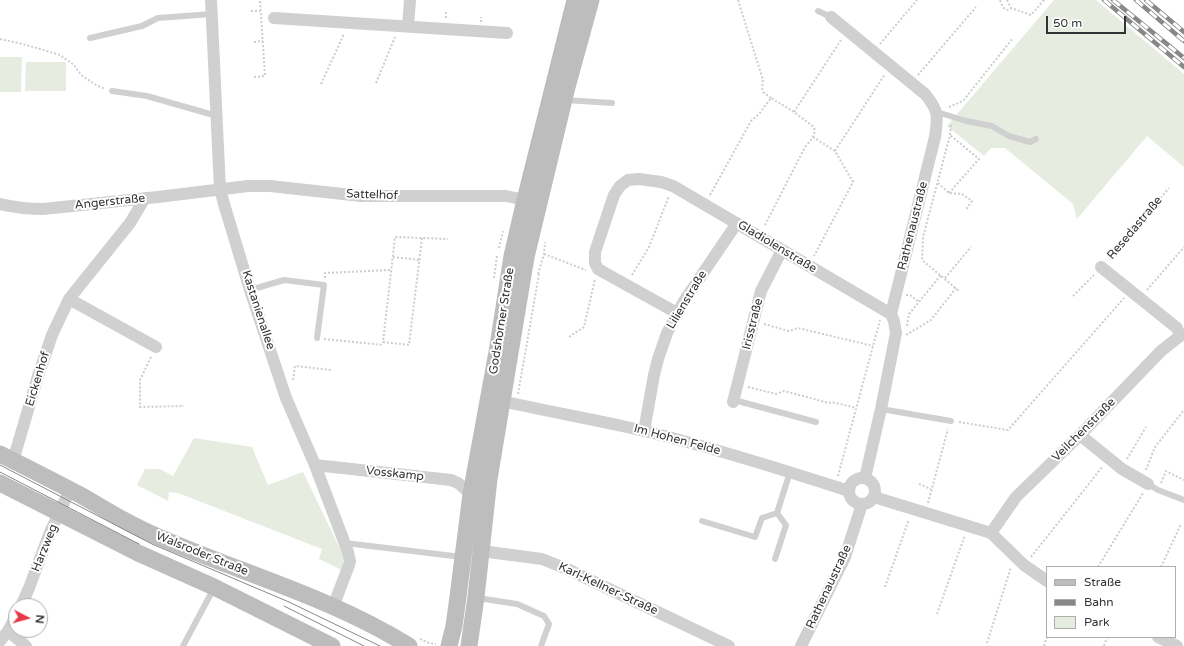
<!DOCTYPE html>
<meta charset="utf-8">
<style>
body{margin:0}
#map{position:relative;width:1184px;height:646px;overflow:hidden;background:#fff;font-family:"Varela Round",sans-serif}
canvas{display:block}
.legend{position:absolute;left:1046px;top:566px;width:130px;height:72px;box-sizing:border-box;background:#fff;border:1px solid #adadad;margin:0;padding:5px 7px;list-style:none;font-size:12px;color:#333}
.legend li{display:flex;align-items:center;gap:8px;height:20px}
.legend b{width:20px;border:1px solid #adadad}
.north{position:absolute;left:8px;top:598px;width:40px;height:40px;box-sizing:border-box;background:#fff;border:1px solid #adadad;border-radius:50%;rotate:96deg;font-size:11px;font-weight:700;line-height:16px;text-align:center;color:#333}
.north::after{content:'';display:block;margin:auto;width:14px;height:18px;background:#e63946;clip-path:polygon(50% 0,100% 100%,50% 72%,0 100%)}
.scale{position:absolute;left:1046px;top:16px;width:80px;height:18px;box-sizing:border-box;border:2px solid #333;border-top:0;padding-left:5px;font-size:12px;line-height:14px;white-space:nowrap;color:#333;-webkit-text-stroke:3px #fff;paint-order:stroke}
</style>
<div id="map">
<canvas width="1184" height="646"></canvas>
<ul class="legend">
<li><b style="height:5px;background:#bdbdbd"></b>Straße</li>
<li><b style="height:5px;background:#888"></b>Bahn</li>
<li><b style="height:11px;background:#e6ecdf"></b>Park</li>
</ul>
<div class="north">N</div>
<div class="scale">50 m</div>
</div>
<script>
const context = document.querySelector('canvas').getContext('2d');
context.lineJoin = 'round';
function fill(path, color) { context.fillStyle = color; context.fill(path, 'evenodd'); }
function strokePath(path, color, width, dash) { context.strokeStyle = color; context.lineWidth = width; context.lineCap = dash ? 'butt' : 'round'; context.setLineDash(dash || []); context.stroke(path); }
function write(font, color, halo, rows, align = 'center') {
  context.font = font + ' "Varela Round",sans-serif'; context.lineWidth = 4; context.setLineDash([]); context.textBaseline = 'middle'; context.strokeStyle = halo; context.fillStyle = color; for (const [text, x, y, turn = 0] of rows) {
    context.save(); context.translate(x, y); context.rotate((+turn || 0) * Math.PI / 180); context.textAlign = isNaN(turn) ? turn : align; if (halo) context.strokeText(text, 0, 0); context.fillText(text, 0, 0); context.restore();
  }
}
fill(new Path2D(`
 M1054 0H1096L1184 74V167L1147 136 1077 219 1073 204 1005 148H991L984 156 947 126Z
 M0 57H22L21 92H0Z
 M26 62H66V91H25Z
 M194 438 252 447 268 485 303 472 344 557 342 570 319 559 322 549 178 493 169 492 168 501 137 485 145 469H160L173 476Z`), '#e6ecdf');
strokePath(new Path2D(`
 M738 0 763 80 762 88 763 92 771 98
 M1000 0C1002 5 1003 10 1009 10L1011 8
 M1007 0 1011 8 1031 15 1044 0
 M251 11H260
 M446 18V12
 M481 22V17
 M0 39 23 44 60 55 74 65 81 75 96 85 105 89
 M254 42 263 41
 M880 44 917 0
 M918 75 976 7
 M254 77 265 76 260 0
 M376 83 395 37
 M321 84 343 36V34
 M949 107 963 101 1013 38
 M794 112 841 40
 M951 125 950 135 923 237 922 260 959 291
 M813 137 835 151 853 182 814 256
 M835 151 885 74
 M938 183 949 193 962 194 972 201 967 208 969 210
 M949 193 979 159 950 135
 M710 195 751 121 759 114 771 98 794 112 814 127C816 136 811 140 805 147L764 227
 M422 238 409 345 383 342 395 237 448 239
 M499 248 503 231
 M544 254 586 270
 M393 257 419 260
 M1109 259 1169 188
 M538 274 544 254 545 242
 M632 275 649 247 669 196
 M325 278V273L391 270
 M494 278 497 256
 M945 278 971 247
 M1147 290 1184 247
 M906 295H910L919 302
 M1073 296 1094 275
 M764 324 789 331 798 328 873 346
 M907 326 909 314 941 275
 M906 335 931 320 956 288
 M569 337 584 327 595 279
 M324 339 383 345
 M151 357 140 380V407L184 406
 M293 380 295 366 331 370
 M748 387 776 394 784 391 829 403 832 402 856 408
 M518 394 539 274
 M959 422 1008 430 1124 298
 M1127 459 1146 427
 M1146 470 1155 447 1184 410
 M838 476 880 320
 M1161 483 1166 471 1184 480
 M919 484 931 489
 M928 503 948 429
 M1031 557 1103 466
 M1098 567 1143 493
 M1161 567 1181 524
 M885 587 909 519
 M937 614 965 535
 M420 639 429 643 436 644
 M987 643 1011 567
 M1044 646 1047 637
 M1104 646 1107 637`), '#cdcdcd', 2, [2, 2]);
strokePath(new Path2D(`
 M818 11 831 17
 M90 38 142 26 158 18 212 14
 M112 91 147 96 217 116
 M565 100 612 103
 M937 112 966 121 992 126 1009 136 1030 142 1036 139
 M250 290 284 280 324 285 317 338
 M734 400 816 422
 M881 409 951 421
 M1148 484 1158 490 1184 500
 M702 521 755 537 762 518 777 513 790 472
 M345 543 462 557
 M775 559 786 525 777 513
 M478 598 517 604 544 616 549 624 541 646
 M183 646 214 588`), '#d0d0d0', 6);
strokePath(new Path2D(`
 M211 0 220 189 224 204 250 290 286 398 315 465 348 552 350 561 349 565 333 607
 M831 17 925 94C939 111 938 116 935 137L891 314 894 321 896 333 881 409 865 478
 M274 18 507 33
 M408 26 410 0
 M0 204C14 207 28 209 43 209L158 197 248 186H270L361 196H506L525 200
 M1101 267 1177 328 1180 336
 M69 299 156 347
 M677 313 605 273 598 269 595 263V252L614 195 620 186 628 180 639 179 661 182 673 186 891 314
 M502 401C550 412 598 420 645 431 714 448 781 469 849 491
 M733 402 761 291 782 250
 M644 431 654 375 658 359 667 333 684 301 737 223
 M1080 435 1122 469 1148 484
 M13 461 38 376 52 335 69 299 130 223 145 198
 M315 465 451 480 458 483 471 494
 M849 491a13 13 0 1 1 26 0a13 13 0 1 1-26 0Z
 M874 497 991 533 1024 565 1047 581
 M991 533 1016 497 1080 435 1161 351 1180 336 1184 335
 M481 551 542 559 567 569 729 646
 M21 606 29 588 50 532 70 490
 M8 631 26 646
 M1158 637 1177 646
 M0 641 8 631 16 616
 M801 646 845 557 862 504`), '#d0d0d0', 12);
strokePath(new Path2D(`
 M0 454C28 468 56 482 84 497 109 512 134 527 161 538 244 574 332 598 409 646
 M0 483 138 553 214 587 332 646
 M449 646 454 626 458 597 471 494 497 352 512 256 525 200 575 0
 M469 646 476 597 489 479 526 257 567 87 591 0`), '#bdbdbd', 17);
strokePath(new Path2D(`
 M0 465 152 544 289 602 380 646
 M0 472 139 544
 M284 606 364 646`), '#888', 1);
const rail = new Path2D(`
 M1104 0 1184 67
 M1113 0 1184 58
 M1136 0 1184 41
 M1146 0 1184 32`);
strokePath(rail, '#888', 4.5);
strokePath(rail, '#fff', 3, [9]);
write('12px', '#333', '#fff', [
 ["Sattelhof",372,195,2],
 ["Angerstraße",110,202,-6],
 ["Rathenaustraße",913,226,-76],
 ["Resedastraße",1135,228,-50],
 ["Gladiolenstraße",777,247,31],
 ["Lilienstraße",687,300,-59],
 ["Kastanienallee",258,310,72],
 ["Godshorner Straße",502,321,-81],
 ["Irisstraße",753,324,-76],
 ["Eickenhof",38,379,-73],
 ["Veilchenstraße",1084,430,-45],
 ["Im Hohen Felde",677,440,15],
 ["Vosskamp",395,474,6],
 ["Harzweg",45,548,-68],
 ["Walsroder Straße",202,554,22],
 ["Rathenaustraße",829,587,-65],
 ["Karl-Kellner-Straße",608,589,25]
]);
</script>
